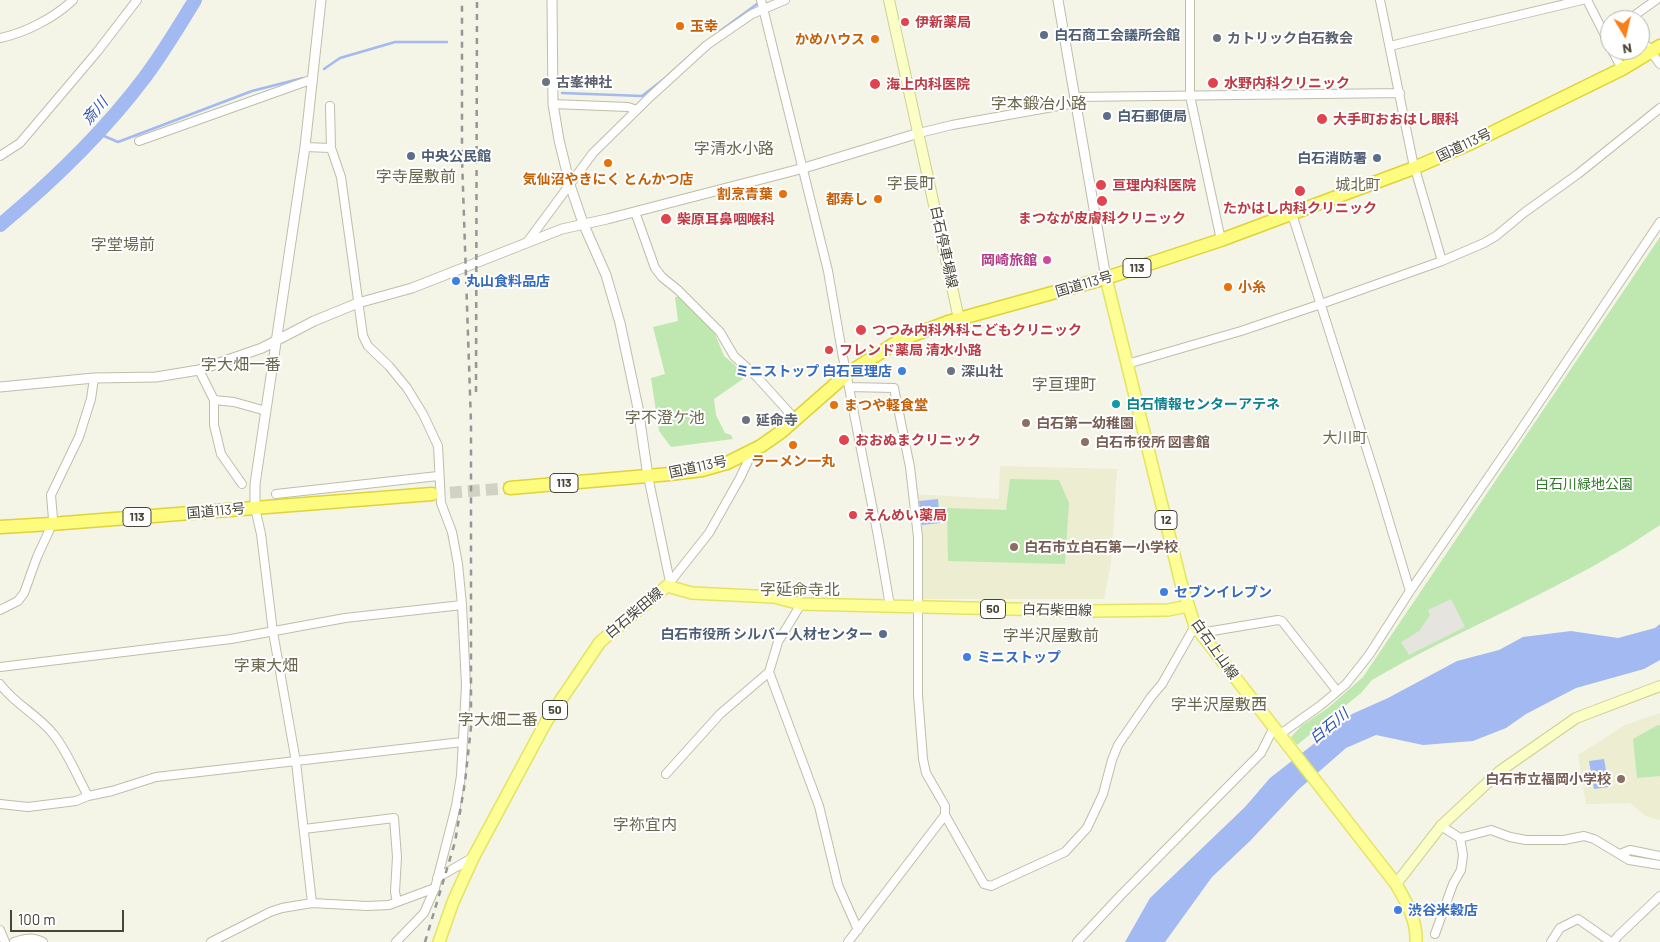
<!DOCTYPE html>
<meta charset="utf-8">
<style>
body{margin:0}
#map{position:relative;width:1660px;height:942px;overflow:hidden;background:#f4f4e7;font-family:Barlow,sans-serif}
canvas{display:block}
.north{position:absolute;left:1600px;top:10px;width:50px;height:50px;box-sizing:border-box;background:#fff;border:1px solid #b5b5af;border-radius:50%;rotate:171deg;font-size:14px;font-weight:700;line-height:20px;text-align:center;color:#474536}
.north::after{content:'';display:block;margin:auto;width:18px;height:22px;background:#fb7e17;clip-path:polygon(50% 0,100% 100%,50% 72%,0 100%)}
.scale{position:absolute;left:10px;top:910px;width:114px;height:22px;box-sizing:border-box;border:2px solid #474536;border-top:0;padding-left:6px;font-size:15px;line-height:18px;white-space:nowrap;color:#474536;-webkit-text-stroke:4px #fff;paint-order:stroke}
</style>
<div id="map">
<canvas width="1660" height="942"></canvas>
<div class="north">N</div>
<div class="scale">100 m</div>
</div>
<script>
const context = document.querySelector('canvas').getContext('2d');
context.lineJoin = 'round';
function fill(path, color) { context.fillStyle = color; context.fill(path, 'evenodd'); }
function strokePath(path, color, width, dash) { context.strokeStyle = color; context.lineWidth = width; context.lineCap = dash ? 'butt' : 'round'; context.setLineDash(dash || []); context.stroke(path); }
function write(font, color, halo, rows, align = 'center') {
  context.font = font + ' Barlow,"Noto Sans JP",sans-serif'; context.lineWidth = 4; context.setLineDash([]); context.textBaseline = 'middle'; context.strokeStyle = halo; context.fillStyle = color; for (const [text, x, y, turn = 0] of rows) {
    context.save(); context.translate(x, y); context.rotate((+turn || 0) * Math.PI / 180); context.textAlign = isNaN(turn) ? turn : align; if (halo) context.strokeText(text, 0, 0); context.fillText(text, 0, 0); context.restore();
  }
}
fill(new Path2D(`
 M1000 466 1117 469 1111 563 1104 599H920L913 494 999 499Z
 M1660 713V820L1646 816 1630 803 1586 804 1578 755 1625 725Z`), '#ecedd1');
fill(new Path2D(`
 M1660 237V525C1570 587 1466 625 1372 680L1361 693 1297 745 1291 737 1301 726 1328 708 1363 677Z
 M680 296 715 334 724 356 744 373 743 379 714 399 716 415 725 433 731 435 733 439 671 447 659 431 651 378 665 374 653 327 678 321 675 297Z
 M1010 479 1059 480 1069 503 1065 564 948 561 947 508 1006 510Z
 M1658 725H1660V776L1637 778 1633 739Z`), '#bee8b0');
fill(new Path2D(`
 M1451 599 1465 627 1409 655 1401 642 1419 631 1430 615 1428 610Z`), '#e5e4df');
fill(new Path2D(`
 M938 499 940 523 922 525 919 501Z
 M1660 624V660L1644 669 1576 688 1526 714 1506 728 1473 741 1423 745 1376 735 1346 748 1298 790 1250 841 1212 877 1165 942H1125L1150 898 1245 807 1270 778 1352 714 1388 698 1457 661 1499 650 1523 637 1571 631 1618 638 1655 628Z
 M1604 759 1609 787 1594 789 1589 761Z`), '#a3b9f1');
strokePath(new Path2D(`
 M720 31 757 4
 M324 69 340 58 395 42H447
 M562 93 642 96 664 79 704 43
 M97 133 118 142 252 91 303 78`), '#a3b9f1', 2.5);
strokePath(new Path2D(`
 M0 225C53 181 103 133 145 77 163 53 179 26 195 0`), '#a3b9f1', 14);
strokePath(new Path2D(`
 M432 494 510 488`), '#d1d1c4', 12, [12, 6]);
const minor = new Path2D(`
 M761 0 828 271 842 352 878 536 890 606
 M1190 0V96L1221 240
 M1380 0 1413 162 1442 261
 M1587 0 1610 45
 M1628 20 1656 0
 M1640 37 1660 64
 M0 38C25 33 54 18 73 0
 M1390 46 1582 0
 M1612 50 1622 69
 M1074 97 1400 93
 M553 104 628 107 637 110
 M330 106 331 148 341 177 363 336 368 346 389 366 407 388 423 414 438 446 441 503 452 532 458 564 462 605 466 685 461 776 456 806 435 888 424 913 396 942
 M919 133 952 125 1075 103
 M139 141 313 79
 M305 147 331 148
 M0 156 20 143 97 52 137 0
 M635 212 655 268 662 277 678 290 720 332 734 356 757 377 796 420
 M1292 214 1380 491 1410 591
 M528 241 593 153 650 97 707 45 752 14 785 0
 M1127 364 1241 331 1321 304 1442 261 1484 243 1496 236 1525 212 1578 174 1660 108
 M199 370 214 400V425L221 454 242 484
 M849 387 894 388 910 467 918 537V695L923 759 926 773 945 806V815L984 884 991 886 1065 852 1087 828 1103 794 1112 760 1118 745 1151 697 1162 684 1195 626
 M214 400 234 402 266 411
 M648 476 670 582
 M276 494 438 476
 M255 508 261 534 273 632 296 762 312 903
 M667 586 709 533 740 478 748 461 745 455
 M0 610 18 601 24 593 37 557 49 531 53 519 51 495 79 437 91 399 94 378
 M1200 633 1278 620 1282 621 1337 691
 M0 667 231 639 345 618 462 605
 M769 672 819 806 838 885 858 930
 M0 684C14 704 39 715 54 735 68 753 77 776 88 796
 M1279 735 1321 705 1346 684 1369 655 1410 591 1516 437 1660 222
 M666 774 720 714 769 672 778 642 801 604
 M0 804 28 807 76 801 88 796 112 791 156 777 462 742
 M304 829 394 818 397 857 395 892 397 902
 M1460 838 1491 830 1510 837 1526 840H1564L1584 836 1594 839 1629 860 1660 865
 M1620 854 1630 850 1660 856
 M437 878 472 858
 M0 930 5 942
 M1435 934 1453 884 1461 870 1463 855 1460 838 1441 826
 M14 942C25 938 33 937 43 942
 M211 942 270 912 282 908 312 903 367 906 389 905 435 888
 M848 942 945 815
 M1077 942 1121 895 1261 753 1271 733 1275 729
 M1551 942 1560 928 1578 919 1611 942
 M1613 942 1618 936 1660 896`);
const tertiary = new Path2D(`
 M552 0 553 104 559 140 570 185 583 223 606 275 620 323 638 408 648 476
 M1058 0 1106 278
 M0 387 94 378 156 377 199 370 262 348 314 321 358 303 412 288 562 229 607 219 804 168 919 133
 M255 508V484L305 147 321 0`);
const secondary = new Path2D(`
 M889 0 959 319
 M1396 884 1441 826 1500 771 1576 718 1660 686`);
const primary = new Path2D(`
 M1106 278 1181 583 1195 626 1396 884C1407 903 1417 920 1416 942
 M439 942 453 902 473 858 546 722 600 642 667 586 692 593 774 597 801 604 1094 611 1168 610 1188 606`);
const trunk = new Path2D(`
 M510 488 670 474 702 470 727 463 761 446 781 432 847 374 900 340 948 322 1106 278 1221 240 1414 168 1469 144 1622 69 1660 46
 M0 527 51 524 432 494`);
strokePath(minor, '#bfbea9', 10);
strokePath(tertiary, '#bfbea9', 11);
strokePath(secondary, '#ced094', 12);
strokePath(primary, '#e4e464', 14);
strokePath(trunk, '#ded337', 15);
strokePath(minor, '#fff', 8);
strokePath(tertiary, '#fff', 9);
strokePath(secondary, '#fbffc6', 10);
strokePath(primary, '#fdfe95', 11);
strokePath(trunk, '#fefc7e', 12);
strokePath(new Path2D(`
 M476 392 477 0
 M425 942 455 842 465 782 471 727V423L462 159V0`), '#969696', 2.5, [6, 6]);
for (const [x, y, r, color] of [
 [905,22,5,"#e0444e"],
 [680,26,5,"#e8710a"],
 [1044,35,5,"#5c6f8a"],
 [1217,38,5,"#6b7280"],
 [875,39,5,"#e8710a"],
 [546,82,5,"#6b7280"],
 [1213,83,6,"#e0444e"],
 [875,84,6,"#e0444e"],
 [1107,116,5,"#5c6f8a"],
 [1322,119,6,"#e0444e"],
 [411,156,5,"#5c6f8a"],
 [1377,158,5,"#5c6f8a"],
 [608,163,5,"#e8710a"],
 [1101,185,6,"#e0444e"],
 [1300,191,6,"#e0444e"],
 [783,194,5,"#e8710a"],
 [878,199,5,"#e8710a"],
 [1102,201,6,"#e0444e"],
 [666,219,6,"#e0444e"],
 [1047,260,5,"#d1479c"],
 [456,281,5,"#3f7fe0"],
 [1228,287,5,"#e8710a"],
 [861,330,6,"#e0444e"],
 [829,350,5,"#e0444e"],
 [902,371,5,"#3f7fe0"],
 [951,371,5,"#6b7280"],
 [1116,404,5,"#0f9aa8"],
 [834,405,5,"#e8710a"],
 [746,420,5,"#6b7280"],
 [1026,423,5,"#8d6e63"],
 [844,440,6,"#e0444e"],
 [1085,442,5,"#8d6e63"],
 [793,445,5,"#e8710a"],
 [853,515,5,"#e0444e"],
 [1014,547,5,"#8d6e63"],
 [1164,592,5,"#3f7fe0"],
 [883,634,5,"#5c6f8a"],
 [967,657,5,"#3f7fe0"],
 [1621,779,5,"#8d6e63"],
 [1398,910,5,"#3f7fe0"]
]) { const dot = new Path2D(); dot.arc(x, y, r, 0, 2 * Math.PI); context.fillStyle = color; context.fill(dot); strokePath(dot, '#fff', 2); }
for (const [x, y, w] of [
 [1137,268,28],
 [564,483,28],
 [137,517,28],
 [1166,520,22],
 [993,609,25],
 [555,710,25]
]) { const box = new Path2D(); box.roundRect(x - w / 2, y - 9.5, w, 19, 4); context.fillStyle = '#fff'; context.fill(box); strokePath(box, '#474536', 1); }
write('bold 12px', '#474536', null, [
 ["113",1137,268],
 ["113",564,483],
 ["113",137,517],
 ["12",1166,520],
 ["50",993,609],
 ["50",555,710]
]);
write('bold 14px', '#be3a42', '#fff', [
 ["伊新薬局",915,22],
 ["水野内科クリニック",1224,83],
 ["海上内科医院",886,84],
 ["大手町おおはし眼科",1333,119],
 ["亘理内科医院",1112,185],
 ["たかはし内科クリニック",1300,208,"center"],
 ["まつなが皮膚科クリニック",1102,218,"center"],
 ["柴原耳鼻咽喉科",677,219],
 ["つつみ内科外科こどもクリニック",872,330],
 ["フレンド薬局 清水小路",839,350],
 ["おおぬまクリニック",855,440],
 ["えんめい薬局",863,515]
], 'left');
write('bold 14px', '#c56008', '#fff', [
 ["玉幸",690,26],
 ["かめハウス",865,39,"right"],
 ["気仙沼やきにく とんかつ店",608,179,"center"],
 ["割烹青葉",773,194,"right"],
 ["都寿し",868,199,"right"],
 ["小糸",1238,287],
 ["まつや軽食堂",844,405],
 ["ラーメン一丸",793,461,"center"]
], 'left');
write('bold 14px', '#4e5e75', '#fff', [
 ["白石商工会議所会館",1054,35],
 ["白石郵便局",1117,116],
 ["中央公民館",421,156],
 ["白石消防署",1367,158,"right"],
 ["白石市役所 シルバー人材センター",873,634,"right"]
], 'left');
write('bold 14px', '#5b616d', '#fff', [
 ["カトリック白石教会",1227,38],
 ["古峯神社",556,82],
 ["深山社",961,371],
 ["延命寺",756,420]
], 'left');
write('14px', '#474536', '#fff', [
 ["国道113号",1464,145,-25],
 ["白石停車場線",944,247,78],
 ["国道113号",1084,284,-16],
 ["国道113号",698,467,-12],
 ["国道113号",216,511,-5],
 ["白石柴田線",1057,610,1],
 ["白石柴田線",634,613,-40],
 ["白石上山線",1215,649,55]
]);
write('bold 14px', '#b23c85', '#fff', [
 ["岡崎旅館",1037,260]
], 'right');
write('bold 14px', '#366cbe', '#fff', [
 ["丸山食料品店",466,281],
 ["ミニストップ 白石亘理店",892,371,"right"],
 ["セブンイレブン",1174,592],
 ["ミニストップ",977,657],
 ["渋谷米穀店",1408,910]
], 'left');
write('bold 14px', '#0d838f', '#fff', [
 ["白石情報センターアテネ",1126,404]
], 'left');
write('bold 14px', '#785e54', '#fff', [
 ["白石第一幼稚園",1036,423],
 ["白石市役所 図書館",1095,442],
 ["白石市立白石第一小学校",1024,547],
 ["白石市立福岡小学校",1611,779,"right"]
], 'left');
write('14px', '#2f7929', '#fff', [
 ["白石川緑地公園",1584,484]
]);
write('italic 15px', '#2e53b3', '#fff', [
 ["斎川",95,111,-49],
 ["白石川",1329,726,-39]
]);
write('15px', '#6a674d', '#fff', [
 ["城北町",1358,185],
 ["大川町",1345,438]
]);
write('16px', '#6a674d', '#fff', [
 ["字本鍛冶小路",1039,104],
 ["字清水小路",734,149],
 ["字寺屋敷前",416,177],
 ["字長町",911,184],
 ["字堂場前",123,245],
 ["字大畑一番",241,365],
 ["字亘理町",1064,385],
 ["字不澄ケ池",665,418],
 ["字延命寺北",800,590],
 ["字半沢屋敷前",1051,636],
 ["字東大畑",266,666],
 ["字半沢屋敷西",1219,705],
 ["字大畑二番",498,720],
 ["字祢宜内",645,825]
]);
</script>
